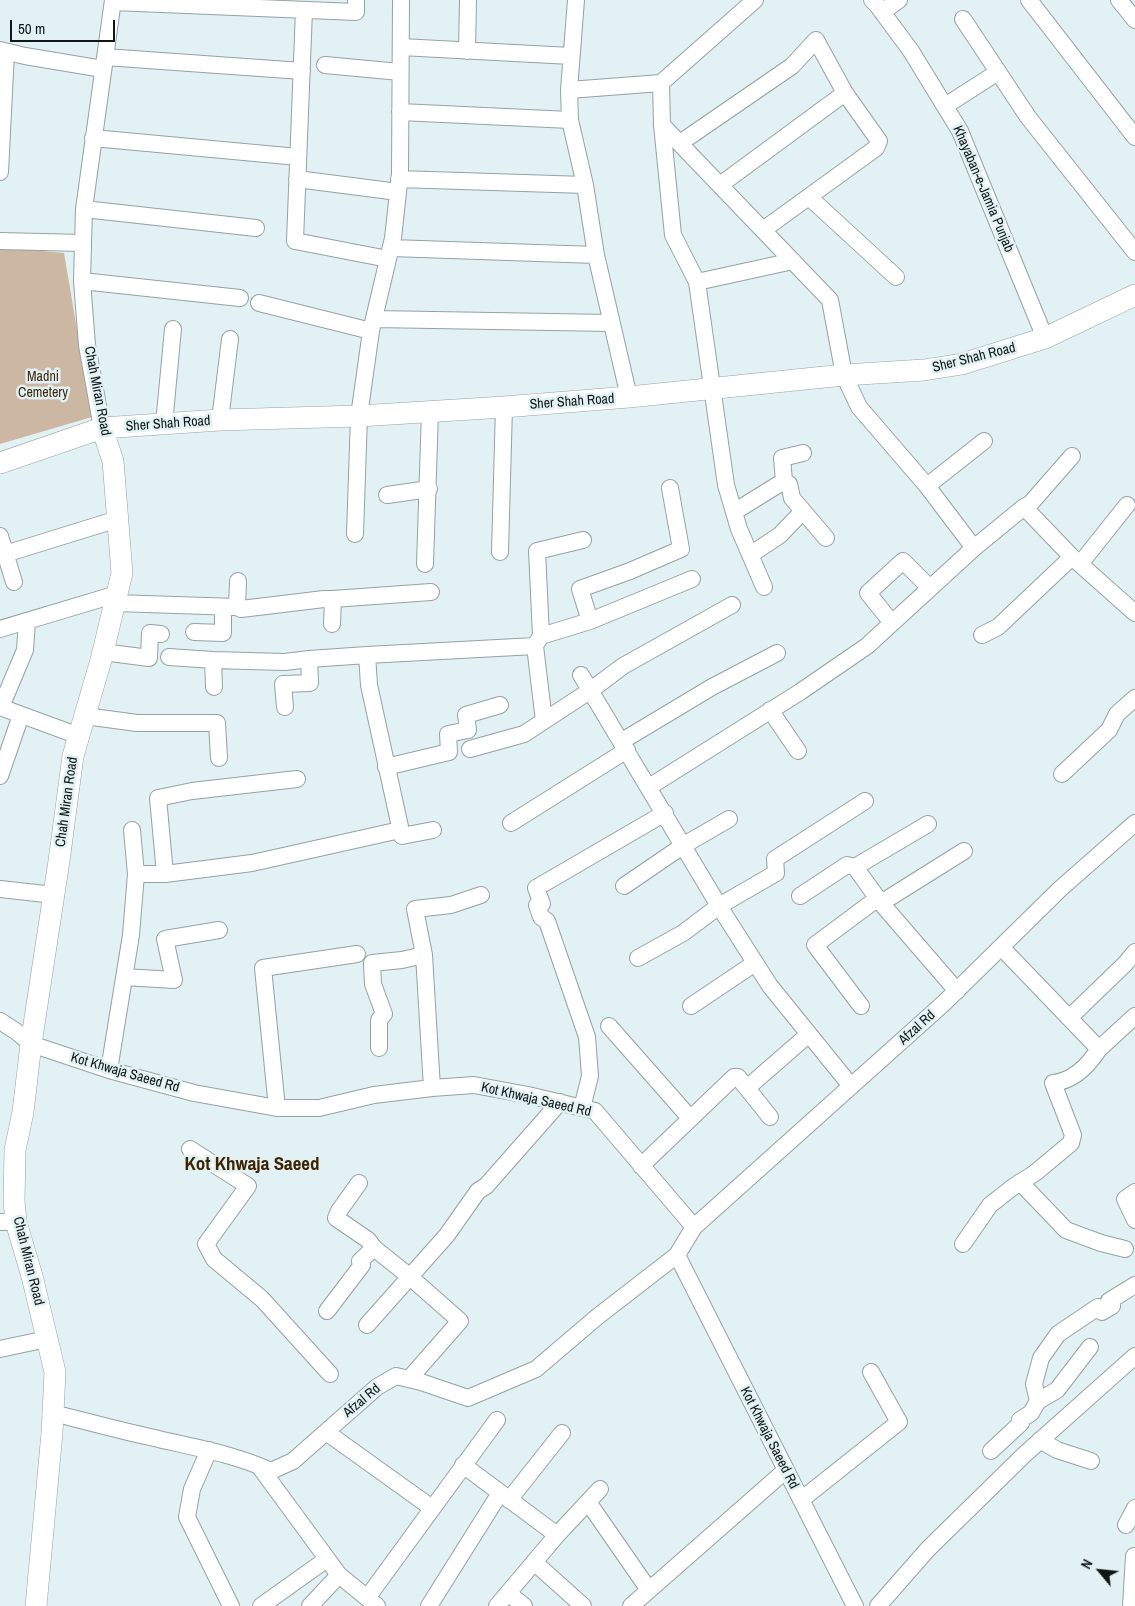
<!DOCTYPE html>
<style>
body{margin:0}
#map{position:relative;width:1135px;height:1606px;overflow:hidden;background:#e2f2f4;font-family:"Archivo Narrow",sans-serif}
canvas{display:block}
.north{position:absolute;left:1075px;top:1546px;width:50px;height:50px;-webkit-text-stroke:4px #e2f2f4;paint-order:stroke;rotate:298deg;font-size:14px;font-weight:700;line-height:20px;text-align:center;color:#101616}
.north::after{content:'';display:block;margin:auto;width:18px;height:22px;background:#101616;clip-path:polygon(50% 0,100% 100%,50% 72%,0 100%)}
.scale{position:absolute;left:10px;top:20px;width:105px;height:22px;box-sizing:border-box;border:2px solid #101616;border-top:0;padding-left:6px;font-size:15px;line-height:18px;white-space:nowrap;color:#101616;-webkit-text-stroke:4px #e2f2f4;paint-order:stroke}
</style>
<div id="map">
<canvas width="1135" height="1606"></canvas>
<div class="north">N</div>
<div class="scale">50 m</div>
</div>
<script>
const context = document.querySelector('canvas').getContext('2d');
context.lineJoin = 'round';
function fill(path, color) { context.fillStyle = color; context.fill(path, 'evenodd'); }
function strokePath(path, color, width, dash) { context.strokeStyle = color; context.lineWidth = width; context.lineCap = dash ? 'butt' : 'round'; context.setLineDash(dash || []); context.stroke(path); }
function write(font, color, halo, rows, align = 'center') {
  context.font = font + ' "Archivo Narrow",sans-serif'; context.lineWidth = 5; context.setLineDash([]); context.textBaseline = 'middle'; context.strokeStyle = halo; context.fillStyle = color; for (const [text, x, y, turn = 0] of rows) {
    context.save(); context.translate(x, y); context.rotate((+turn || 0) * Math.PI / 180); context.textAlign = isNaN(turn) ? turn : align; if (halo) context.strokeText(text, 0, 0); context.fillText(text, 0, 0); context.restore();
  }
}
fill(new Path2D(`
 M0 247 64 253 92 417 0 444Z`), '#ccb8a2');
const minor = new Path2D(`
 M576 0 569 90 570 120 585 185 596 255 629 397
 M872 0 877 5 911 51 960 131 1045 338
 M1029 0 1135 137
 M1119 0 1135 20
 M113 2 356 12V0
 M304 10 295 241 388 259
 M882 12 899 0
 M963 19 1028 117 1135 252
 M401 47 571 56
 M0 50 25 56 103 69
 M467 51 468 0
 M105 57 302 71
 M325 65 400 72
 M661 83 662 125 673 235 697 282 726 485 739 529 764 587
 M569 90 661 83 755 0
 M945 106 998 72
 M400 112 570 120
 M662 125 830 300 844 375 859 407 927 486 974 548
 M93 138 298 157
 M680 143 792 66 816 40 845 93 879 141 876 148 763 230
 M0 172 6 52
 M297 179 398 192
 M399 179 585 185
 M720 185 845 93
 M809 197 896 277
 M84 209 256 228
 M0 241 83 243
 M391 248 596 255
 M82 281 240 298
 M697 282 793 261
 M259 303 371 331
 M374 319 611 323
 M220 420 230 339
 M164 424 173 329
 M102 428 87 345 82 281 84 209 113 0
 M784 481 789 484 792 498 826 538
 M927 486 984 441
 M387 495 429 489
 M1024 507 1072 557 1135 613
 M734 512 784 481 782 458 803 453
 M355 534 359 416 371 331 393 238 400 174 401 0
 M0 536 14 582
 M500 552 504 407
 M5 554 118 519
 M750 555 780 535 803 511
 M425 564 430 411
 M1080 564 1127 505
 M333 599 431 592
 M115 603 237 607 238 581
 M237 607 241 609 324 599H333L332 624
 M590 621 692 579
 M892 623 868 593 903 561 930 588
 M0 629 117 594
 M194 632 223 633V607
 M982 635 998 627 1072 557
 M541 636 590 621 580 589 630 571 681 549 670 488
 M536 644 541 636 537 551 583 540
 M103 652 149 658 150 633 161 634
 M169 657 213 660
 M581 675 719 906 770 986 851 1086
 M214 687 213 660 285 662 309 659
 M0 707 79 736
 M1 707 25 650 27 621
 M285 707 283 684 310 683 309 659 367 655
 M770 710 798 751
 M85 716 137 723H217L219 758
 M622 741 712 687 777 653
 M470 749 524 734 591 690 623 666 732 605
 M386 767 449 752 448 734 468 730 466 715 500 705
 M1062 774 1109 730 1117 714 1135 698
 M0 776 21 715
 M297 779 192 791 158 798 165 874 252 863 400 830
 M649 787 800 692 867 646 974 548 1024 507 1030 504 1072 456
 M511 823 627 750
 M132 830 136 874
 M433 830 402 836 369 685 367 655 535 646 544 721
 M624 886 684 845 729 819
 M0 889 54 895
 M800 896 847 865 855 867
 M881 903 855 867 928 824
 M1001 947 1099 1049 1135 1016
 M638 958 683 933 719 906 776 873 775 859 865 801
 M124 977 174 980 165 939 219 930
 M957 991 881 903 964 851
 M691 1006 755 963
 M861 1006 815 945 878 898
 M1069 1018 1125 964 1135 952
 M0 1021 17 1032 31 1044 109 1070 194 1093 277 1108H319L374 1095 432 1088 474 1085 528 1095 595 1111 694 1227
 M609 1026 690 1118
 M379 1048V1020L384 1014 373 984 372 963 402 960 424 955
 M109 1070 131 935 136 874H165
 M432 1088 424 955 415 909 451 905 481 895
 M747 1088 809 1034
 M277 1108 263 968 357 954
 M582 1108 590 1076 587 1037 547 921 541 917 537 905 542 904 536 888 665 813
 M190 1149 248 1186 206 1244 214 1259 262 1299 330 1374
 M641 1166 734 1077H738L770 1117
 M1020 1182 1066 1230 1101 1243 1125 1249
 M359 1183 339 1211 336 1218 368 1240 374 1248
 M1135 1192 1125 1199 1135 1220
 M0 1222H16
 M963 1244 990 1205 1013 1187 1035 1173 1071 1143 1073 1135 1053 1083C1073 1081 1088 1066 1099 1049
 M327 1311 362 1265 360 1261 374 1248 409 1276 460 1321 409 1379
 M367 1325 447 1235 478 1191 486 1186 560 1102
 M1090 1347 1057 1390 1038 1401 1034 1384 1041 1358 1058 1334 1098 1307 1102 1312 1112 1306 1109 1301 1135 1285
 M0 1349 47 1339
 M53 1413C85 1421 117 1430 150 1437 191 1447 232 1453 271 1471L293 1461 377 1387 396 1376 421 1382 468 1398 536 1369 597 1317 677 1255
 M326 1432 432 1508
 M1040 1440 1057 1450 1091 1461
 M209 1450 192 1489 187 1517 231 1606
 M991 1451 1021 1423 1020 1420 1031 1413 1038 1401
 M463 1465 557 1535
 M259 1466 339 1575 377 1606
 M509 1500 562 1433
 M801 1500 899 1422 871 1372
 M588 1502 649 1590
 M1126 1525 1135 1508
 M534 1562 583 1606
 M508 1593 524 1606
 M367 1598 497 1420
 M261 1606 327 1559
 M310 1606 339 1575
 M429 1606 500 1493
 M497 1606 557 1535 600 1489
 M631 1606 786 1470
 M855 1606 677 1255 694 1227 944 1003 1060 889 1135 823
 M878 1606 928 1549 1025 1454 1135 1356
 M1131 1606 1134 1556`);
const major = new Path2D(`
 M0 463 102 428 220 420 359 416 504 407 629 397 844 375 924 370 962 364 1045 338 1135 295
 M36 1606 52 1433 55 1372 32 1276 16 1222 14 1201 15 1150 23 1112 31 1044 59 861 73 756 101 660 122 573 113 461 102 428`);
strokePath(minor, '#93a2a4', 18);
strokePath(major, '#93a2a4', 22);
strokePath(minor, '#fff', 16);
strokePath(major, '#fff', 21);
write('14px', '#101616', '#e2f2f4', [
 ["Khayaban-e-Jamia Punjab",983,189,67],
 ["Sher Shah Road",974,358,-14],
 ["Chah Miran Road",97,391,79],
 ["Sher Shah Road",572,402,-4],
 ["Sher Shah Road",168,424,-4],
 ["Chah Miran Road",67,802,-82],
 ["Afzal Rd",917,1028,-42],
 ["Kot Khwaja Saeed Rd",125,1073,16],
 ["Kot Khwaja Saeed Rd",536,1100,13],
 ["Chah Miran Road",28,1261,76],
 ["Afzal Rd",362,1401,-40],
 ["Kot Khwaja Saeed Rd",769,1438,63]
]);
write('14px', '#3e280b', '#e2f2f4', [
 ["Madni",43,377],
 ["Cemetery",43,393]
]);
write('bold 19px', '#3d2502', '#e2f2f4', [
 ["Kot Khwaja Saeed",252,1165]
]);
</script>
